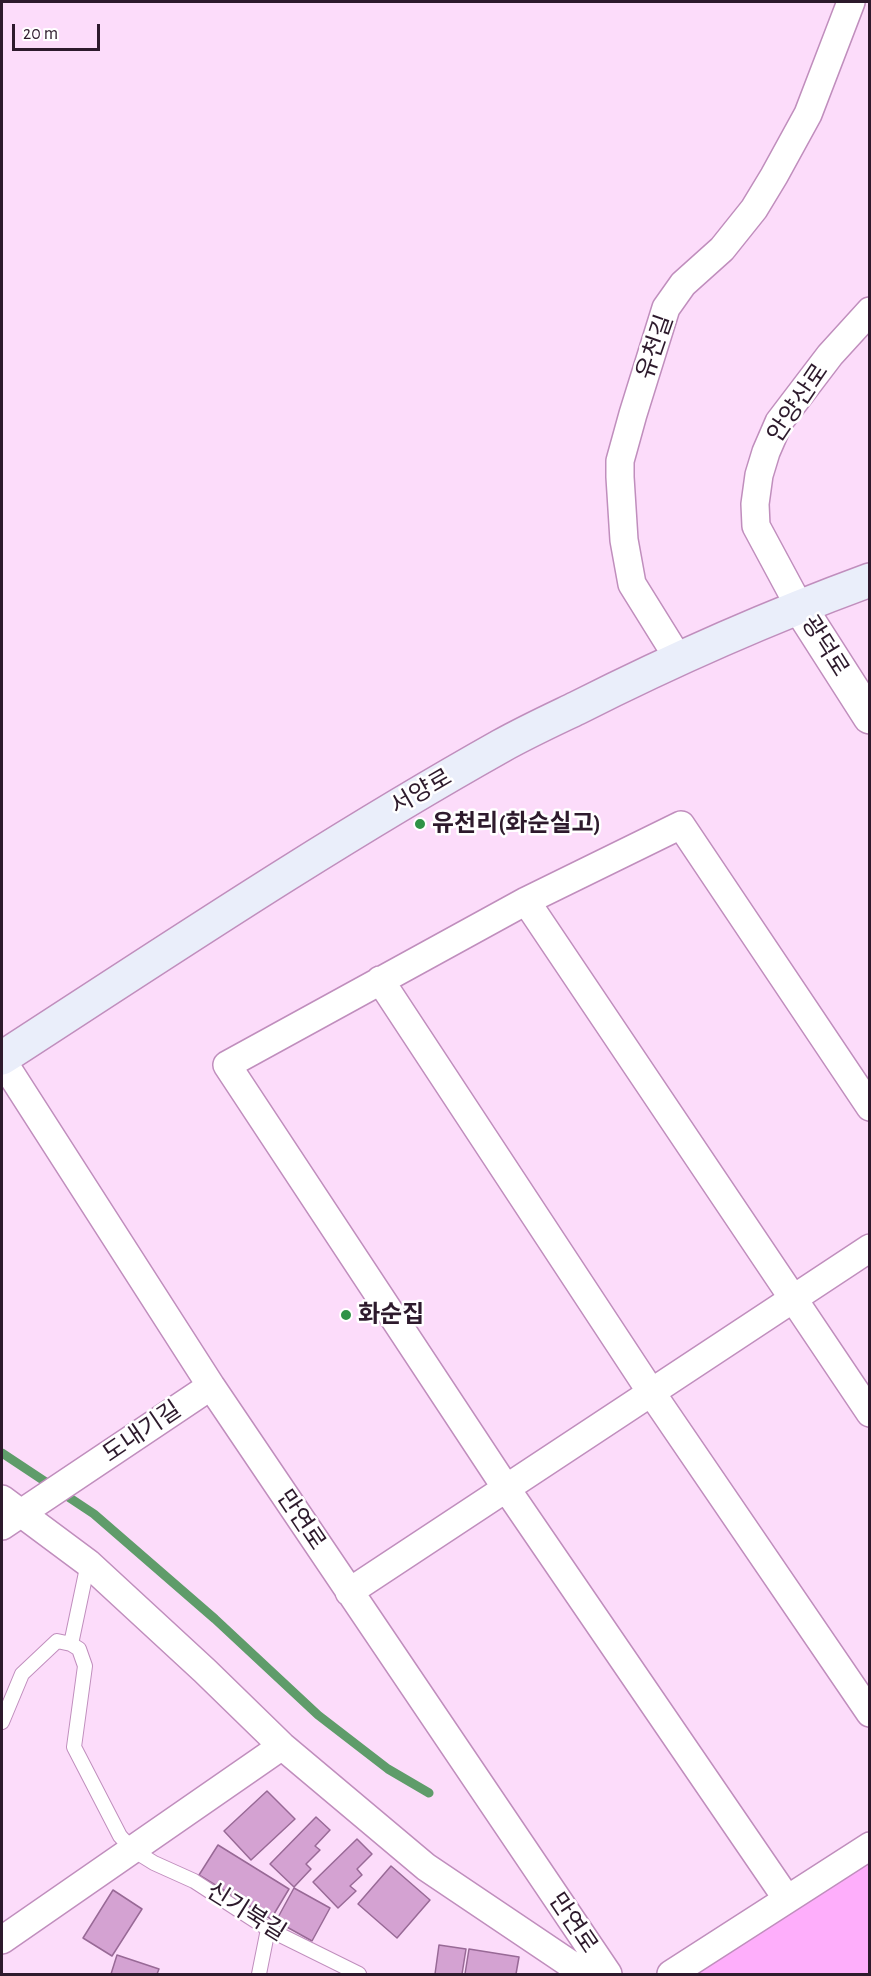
<!DOCTYPE html>
<meta charset="utf-8">
<style>
body{margin:0}
#map{position:relative;width:871px;height:1976px;overflow:hidden;background:#fcdcfa;font-family:"Alegreya Sans",sans-serif}
canvas{display:block}
.frame{position:absolute;inset:0;border:3px solid #2d1a2c;pointer-events:none}
.scale{position:absolute;left:12px;top:24px;width:88px;height:27px;box-sizing:border-box;border:3px solid #2d1a2c;border-top:0;padding-left:8px;font-size:18px;line-height:21px;white-space:nowrap;color:#2d1a2c;-webkit-text-stroke:4px #fff;paint-order:stroke}
</style>
<div id="map">
<canvas width="871" height="1976"></canvas>
<div class="frame"></div>
<div class="scale">20 m</div>
</div>
<script>
const context = document.querySelector('canvas').getContext('2d');
context.lineJoin = 'round';
function fill(path, color) { context.fillStyle = color; context.fill(path, 'evenodd'); }
function strokePath(path, color, width, dash) { context.strokeStyle = color; context.lineWidth = width; context.lineCap = dash ? 'butt' : 'round'; context.setLineDash(dash || []); context.stroke(path); }
function write(font, color, halo, rows, align = 'center') {
  context.font = font + ' "Alegreya Sans","Noto Sans KR",sans-serif'; context.lineWidth = 5; context.setLineDash([]); context.textBaseline = 'middle'; context.strokeStyle = halo; context.fillStyle = color; for (const [text, x, y, turn = 0] of rows) {
    context.save(); context.translate(x, y); context.rotate((+turn || 0) * Math.PI / 180); context.textAlign = isNaN(turn) ? turn : align; if (halo) context.strokeText(text, 0, 0); context.fillText(text, 0, 0); context.restore();
  }
}
fill(new Path2D(`
 M869 1860V1974H688Z`), '#feaefb');
strokePath(new Path2D(`
 M2 1453 94 1514 215 1619 318 1715 388 1769 429 1793`), '#5f9c6a', 9);
const building = new Path2D(`
 M267 1791 295 1819 251 1860 224 1831Z
 M316 1817 330 1830 315 1846 320 1850 306 1864 311 1869 294 1887 270 1864Z
 M357 1839 372 1854 357 1869 362 1875 350 1886 356 1891 338 1908 313 1882Z
 M218 1845 289 1889 271 1919 199 1875Z
 M391 1866 430 1900 397 1938 358 1904Z
 M294 1888 330 1908 312 1941 276 1921Z
 M113 1890 142 1909 112 1956 83 1938Z
 M439 1945 466 1949 462 1974H435Z
 M469 1949 519 1957 516 1974H465Z
 M117 1955 159 1969 157 1974H111Z`);
fill(building, '#d4a2d2');
strokePath(building, '#986996', 1.5);
const service = new Path2D(`
 M88 1563 71 1644 79 1649 85 1666 74 1747 120 1836 133 1850 154 1863 194 1881 268 1929 359 1974
 M2 1722 22 1674 57 1641 71 1644
 M259 1974 268 1929`);
const minor = new Path2D(`
 M799 606 756 526 755 504 759 475 766 452 779 422 830 355 870 311
 M678 658 632 584 624 540 620 477V461L633 414 666 308 683 284 722 249 754 209 774 176 808 114 851 2
 M526 901 870 1413
 M380 980 651 1392 870 1713
 M2 1060 211 1386 608 1974
 M2 1499 88 1563 205 1671 282 1746 426 1867 585 1974
 M2 1526 211 1386
 M349 1592 870 1248
 M787 1899 506 1488 227 1065 526 901 681 825 870 1107
 M2 1940 282 1746
 M671 1974 870 1846`);
const tertiary = new Path2D(`
 M799 606 870 717`);
const secondary = new Path2D(`
 M2 1058C167 951 330 842 501 746 526 732 552 720 577 708 672 660 769 617 870 580`);
strokePath(service, '#c08ebd', 16);
strokePath(minor, '#c08ebd', 30);
strokePath(tertiary, '#c08ebd', 36);
strokePath(secondary, '#c08ebd', 36);
strokePath(service, '#fff', 14);
strokePath(minor, '#fff', 27);
strokePath(tertiary, '#fff', 33);
strokePath(secondary, '#eaeefa', 33);
for (const [x, y, r, color] of [
 [420,824,6,"#2f9247"],
 [346,1315,6,"#2f9247"]
]) { const dot = new Path2D(); dot.arc(x, y, r, 0, 2 * Math.PI); context.fillStyle = color; context.fill(dot); strokePath(dot, '#fff', 2); }
write('24px', '#2d1a2c', '#fff', [
 ["유천길",655,347,-71],
 ["안양산로",798,403,-56],
 ["광덕로",825,646,58],
 ["서양로",421,792,-30],
 ["도내기길",142,1432,-34],
 ["만연로",301,1520,56],
 ["신기북길",246,1912,32],
 ["만연로",573,1923,56]
]);
write('bold 24px', '#2d1a2c', '#fff', [
 ["유천리(화순실고)",432,824],
 ["화순집",358,1315]
], 'left');
</script>
